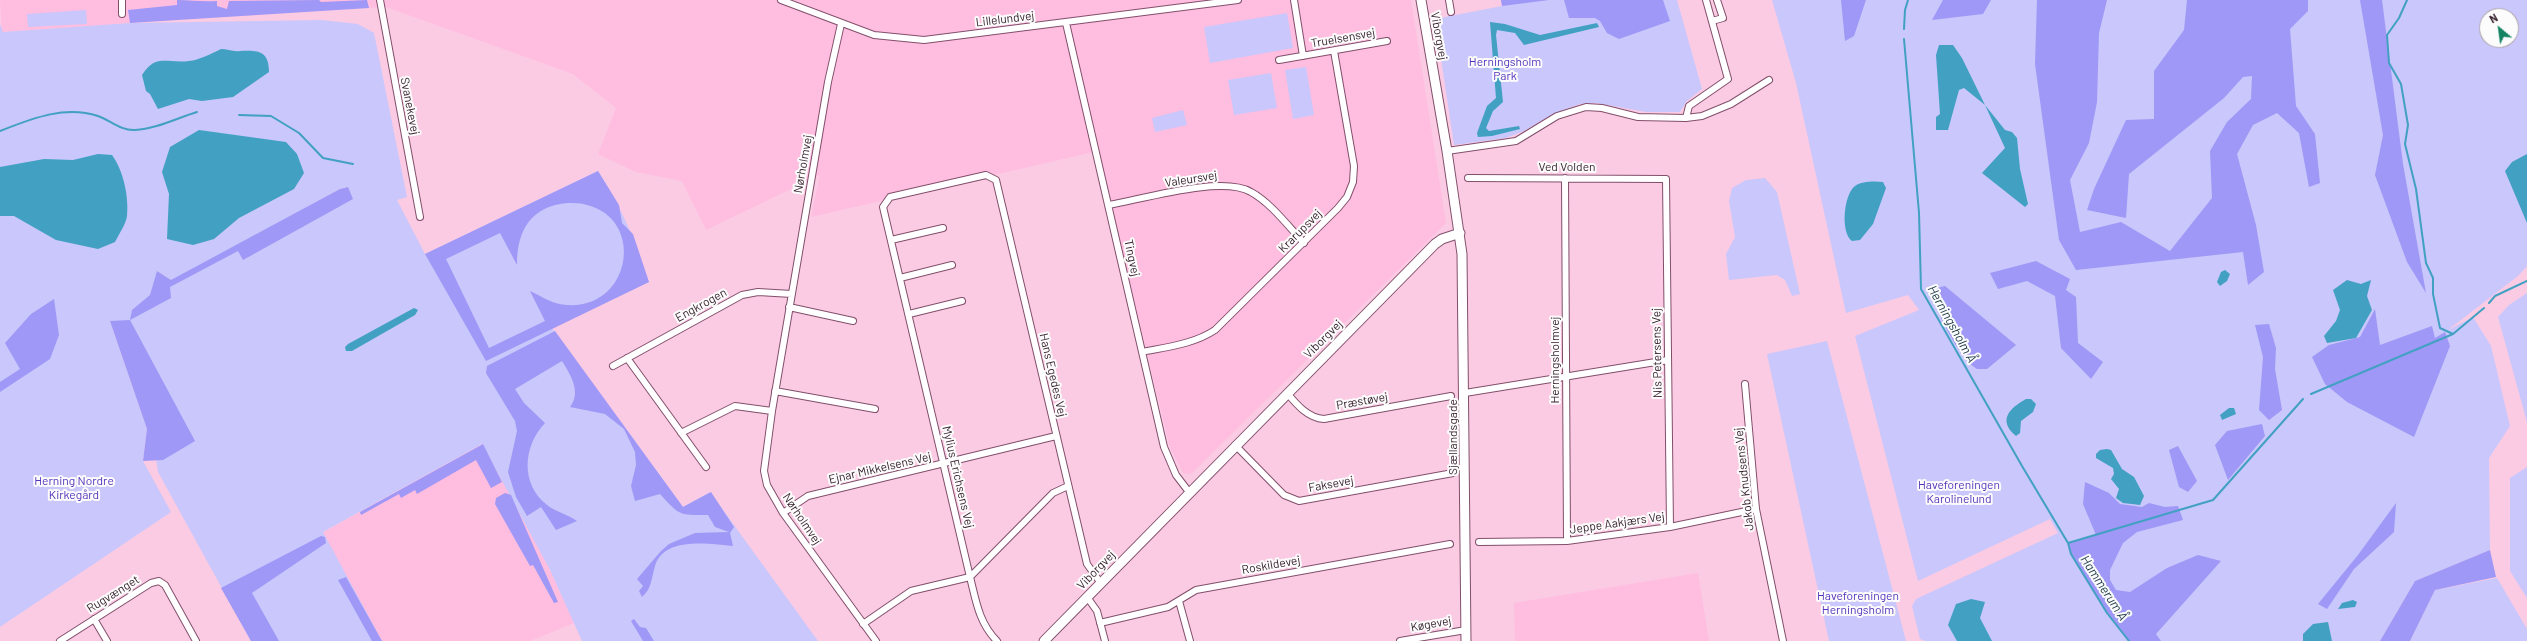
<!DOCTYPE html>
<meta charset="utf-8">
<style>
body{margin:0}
#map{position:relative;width:2527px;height:641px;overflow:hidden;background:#fbcbe4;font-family:Barlow,sans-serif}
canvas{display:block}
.north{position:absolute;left:2479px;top:8px;width:40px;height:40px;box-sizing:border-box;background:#fcfcfc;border:1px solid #aca3a8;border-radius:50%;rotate:331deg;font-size:11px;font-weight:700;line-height:16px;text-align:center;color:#341e2a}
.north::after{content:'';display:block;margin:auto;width:14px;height:18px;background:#138361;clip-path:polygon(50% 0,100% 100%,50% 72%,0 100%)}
</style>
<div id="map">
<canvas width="2527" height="641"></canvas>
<div class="north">N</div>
</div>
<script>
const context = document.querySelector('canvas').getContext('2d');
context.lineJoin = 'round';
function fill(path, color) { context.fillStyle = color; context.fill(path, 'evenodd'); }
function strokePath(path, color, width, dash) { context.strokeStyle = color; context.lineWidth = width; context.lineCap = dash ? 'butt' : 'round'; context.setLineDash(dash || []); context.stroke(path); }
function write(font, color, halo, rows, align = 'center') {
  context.font = font + ' Barlow,sans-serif'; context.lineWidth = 4; context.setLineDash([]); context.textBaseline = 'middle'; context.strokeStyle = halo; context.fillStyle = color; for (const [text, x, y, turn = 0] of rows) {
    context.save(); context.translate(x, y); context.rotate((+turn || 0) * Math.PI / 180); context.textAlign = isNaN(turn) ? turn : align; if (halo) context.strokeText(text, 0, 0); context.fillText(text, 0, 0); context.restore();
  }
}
fill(new Path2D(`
 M0 0H1411L1446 223 1191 474 1183 473 1170 448 1098 151 811 217 820 175 706 230 682 181 636 172 598 154 616 108 573 74 386 7 134 16 133 23 2 32Z
 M483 444 550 570 574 623 530 641H382L322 533Z
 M1698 573 1709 641H1515L1514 603Z`), '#ffbde0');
fill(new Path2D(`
 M1501 0H1677L1702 89 1687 101 1680 112H1646L1596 103 1580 104 1553 114 1524 131 1506 138 1454 145 1435 19 1502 6Z
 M1772 0H2527V266L2518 276 2448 330 2473 317 2491 346 2510 426 2489 458 2490 550 2415 581 2380 641H1925L1920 639 1912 606 1916 599 2058 533 2050 519 1918 581 1855 336 1919 310 1908 295 1846 313 1796 83ZM2487 16H2511V40H2487Z
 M86 10 87 24 28 27 27 14Z
 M1287 13 1293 48 1210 63 1204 27Z
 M322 20 358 24 374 33 407 197 397 200 425 254 598 171C623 210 634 238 649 282L552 328 683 507 710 492 818 641H582L550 570 482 444 323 532 382 641H251L158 472 156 458 158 417 110 321 147 429 143 461 171 512 0 627V24L3 32 130 23ZM346 187 264 231 340 189ZM157 271 171 280 152 292 157 272Z
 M1306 67 1314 115 1293 119 1285 70Z
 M1271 73 1277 108 1234 115 1228 80Z
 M1183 110 1187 125 1155 132 1152 118Z
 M1765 178 1777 192 1800 294 1792 296 1785 280 1777 275 1729 280 1726 254 1735 237 1729 201 1732 188 1746 180Z
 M2527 293V422L2498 317 2509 305Z
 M1827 341 1906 641H1829L1767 354Z
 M2527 467V598L2510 571V478Z
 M2497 578 2527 629V641H2410L2435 590Z`), '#c9c7fb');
fill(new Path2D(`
 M177 0C191 0 202 2 217 1V6L227 9 229 1 319 0 321 2 367 0 369 8 130 23 128 10 177 5Z
 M1501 0H1549L1502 6Z
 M1564 0H1663L1670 21 1619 39 1607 33 1600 21 1595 18H1569Z
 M1841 0H1866L1854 36 1845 41Z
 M1943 0H1991L1983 14 1932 20Z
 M2037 0H2107L2099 33 2097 102 2089 143 2070 180 2080 232 2121 222 2170 251 2212 198 2210 151 2227 122 2251 99 2252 76 2243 77 2224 98 2129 174 2126 218 2087 210 2094 189 2126 120 2154 119V71L2184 30 2187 0H2308V11L2290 29 2296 106 2315 134 2320 183 2309 187 2299 133 2277 113 2253 125 2237 154 2256 225 2264 272 2248 285 2243 252 2076 270 2059 240 2035 64Z
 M2360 0H2382L2403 164 2426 293 2407 262 2375 175 2383 135Z
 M598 171 619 205 622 223 633 234 649 282 486 361 425 254ZM568 203C574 203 581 203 587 205 645 219 632 309 567 305 554 305 541 296 530 291L545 321 489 348 446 259 500 233 517 265C517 230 531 206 568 203Z
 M348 187 353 199 243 260 238 251 170 287 171 298 130 320 195 441 163 460 143 461 147 429 110 321 130 320 132 310 150 295 157 271 171 280 340 189Z
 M2036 261 2070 279 2066 290 2076 297 2078 343 2103 362 2091 379 2061 348 2055 296 2027 281 1998 289 1990 273Z
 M1945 286 2016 345 1987 369H1977C1958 358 1937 311 1929 290Z
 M54 299 59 335 50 359 0 392V382L20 369 5 343 31 314Z
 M2375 309 2380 345 2432 326 2435 338 2445 332 2450 346 2414 437 2347 402 2325 384 2312 357 2329 345 2360 337Z
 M2269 324 2276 348 2275 369 2282 410 2269 420 2259 410 2263 357 2255 325Z
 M555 331 683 507 711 492 734 527 730 533 733 546C710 544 664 536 655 566 651 579 652 588 642 597L639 591 643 586 637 579 661 551 669 544 695 533 729 532 715 527 708 515C679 515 680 516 660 494L635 501 631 486 636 465 635 452 624 429 605 414 570 407C582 392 570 374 562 361L515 389 524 403 545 423C523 446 520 484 547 505 556 512 567 514 577 521L556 530 541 507 527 516 516 497 508 472 517 431 515 421 486 373 487 366Z
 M2262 424 2265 436 2228 480 2215 445 2227 431Z
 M483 444 502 482 491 488 476 460 417 494 415 490 401 498 399 494 361 515 360 512Z
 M2178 446 2197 481 2188 492 2179 487 2169 450Z
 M2085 482 2109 493 2120 504 2142 507 2149 503 2165 507 2178 506 2183 520 2137 532 2123 543 2110 570V580L2116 590 2130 592 2167 568 2198 555 2221 561 2156 634 2161 641H2129L2107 613 2071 554 2068 543 2096 535 2083 504Z
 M505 493 511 495 558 602 554 603 533 565 530 566 495 504 496 498Z
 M2396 503 2394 532 2354 569 2327 609 2318 604 2358 555Z
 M321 536 325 537 326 543 252 593 279 641H251L221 588Z
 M2490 550 2496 577 2435 590 2410 641H2380L2415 581Z
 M346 577 382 641H372L338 580Z
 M634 619 640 627 646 628 654 641H643L631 621Z`), '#9f98f7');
fill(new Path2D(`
 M1490 22 1505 24 1540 35 1597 23 1599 27 1524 45 1515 33 1497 30 1496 35 1503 102 1493 111 1486 128 1489 131 1519 126 1520 129 1492 136 1478 137 1477 133 1487 106 1496 98Z
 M1939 45H1953L1962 58 1985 105 2005 130 2012 132 2017 138 2020 169 2028 204 2025 207 1982 173 2005 148 1985 105 1964 88 1959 90 1948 130H1936V117L1940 114 1936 55Z
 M221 49C227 49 233 52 240 51 257 50 269 50 269 72L233 97 202 101 189 99 158 109 150 94 146 91 142 75C156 53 167 64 189 61 199 60 211 54 221 49Z
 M199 130 286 142 297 154 304 173 294 189 239 218 214 239 193 245 167 239 169 194 162 172 170 147Z
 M98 154 112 155C123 170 129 196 127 216 126 224 119 234 115 242L98 249 56 240 14 216H0V167L44 159 73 160Z
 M2527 154V223L2505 171 2512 162Z
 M1883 182 1886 188 1873 224 1860 240 1852 241C1840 232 1844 194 1855 186 1862 181 1875 181 1883 182Z
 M2225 270 2230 274 2227 281 2220 286 2217 282 2221 272Z
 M2347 280 2361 284 2371 280 2367 296 2372 310 2356 338 2327 343 2324 336 2336 321 2340 310 2333 290Z
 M414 308 418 310 415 315 352 351H346L345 347 348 344Z
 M2026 399H2031L2036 404 2033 412 2021 421 2020 433 2016 436C1997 420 2010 408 2026 399Z
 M2229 408H2234L2236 414 2222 420 2220 415Z
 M2107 449 2111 450 2122 469 2134 477 2144 496 2140 505 2123 503 2116 498 2119 489 2111 479 2114 474 2113 468 2096 458V454L2100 450Z
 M1971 599 1985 602 1980 618 1992 641H1957L1948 625 1956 604Z
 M2353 600 2357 602 2355 607 2338 609 2342 603Z
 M2328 622 2332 641H2303V634L2313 624Z`), '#42a0c3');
strokePath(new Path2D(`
 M2407 0 2399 18 2387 35 2389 63 2401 84 2408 125 2405 144 2416 189 2426 263 2433 278V294L2440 328 2453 334
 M1904 29 1905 10 1908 0
 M1904 39 1919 213 1921 289 2022 466 2068 543 2071 554 2107 613 2129 641
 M239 115 271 116 299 133 323 158 353 164
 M0 131C31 119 64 105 98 116 110 120 121 131 135 130 156 129 177 118 197 112
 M2489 303 2495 296 2527 281
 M2311 394 2453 334 2484 308
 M2068 543 2213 500 2303 399`), '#42a0c3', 2);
const street = new Path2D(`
 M122 0V14
 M380 0 420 217
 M781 0 874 35 924 40 1238 0
 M1294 0 1303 56
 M1449 0 1451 12
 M1712 21 1723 18 1717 0
 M1066 23 1164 447 1176 475 1189 492
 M841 24 828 82 772 411 764 471 767 485 783 513 876 641
 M1279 60 1387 41
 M1686 118 1689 106 1728 79 1706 0
 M1447 151 1516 141 1557 116 1586 107 1602 108 1638 117 1686 118 1702 116 1731 104 1769 80
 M1468 178 1666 179 1670 527
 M1565 178 1567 541
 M1109 205C1143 199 1222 175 1251 192 1271 203 1288 226 1304 243
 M891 240 943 228
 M900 278 952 265
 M789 307 853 321
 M909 314 962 301
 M1142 352C1167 347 1194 344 1215 330L1338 208 1347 197 1353 182 1354 166 1334 51
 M627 358 706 467
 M613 366 742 295 758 292 792 294
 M1745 384 1756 509 1783 641
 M775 391 875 409
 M1287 393C1297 405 1308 418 1324 419L1451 396
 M1465 393 1668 360
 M681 433 735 406 772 411
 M1235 445 1284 495 1299 501 1453 473
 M783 513 808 496 1056 436
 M1479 542 1567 541 1670 527 1756 509
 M1087 597 1097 611 1105 641
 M1179 601 1190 641
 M94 619 107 641
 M1100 623 1168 607 1196 590 1450 544
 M863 624 911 591 970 577 1053 493 1068 486
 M60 641 151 583 159 581 165 585 196 641
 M997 641C979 623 976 601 970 577L883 207 890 197 986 175 996 180 1087 564 1100 582
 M1400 641 1466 630`);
const secondary = new Path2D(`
 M1421 0 1447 151 1462 254 1466 641
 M1044 641 1435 244 1442 239 1460 233`);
strokePath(street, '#824f6b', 8);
strokePath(secondary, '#824f6b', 11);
strokePath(street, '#fff', 6);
strokePath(secondary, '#fff', 9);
write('12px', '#341e2a', '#fcfcfc', [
 ["Lillelundvej",1005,19,-7],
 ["Viborgvej",1439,36,80],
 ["Truelsensvej",1343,38,-10],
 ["Svanekevej",410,106,79],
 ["Nørholmvej",803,164,-80],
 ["Ved Volden",1567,167],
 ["Valeursvej",1191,179,-9],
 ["Krarupsvej",1300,231,-45],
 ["Tingvej",1132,258,78],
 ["Engkrogen",701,305,-29],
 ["Viborgvej",1323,339,-45],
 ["Nis Petersens Vej",1657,353,-91],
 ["Herningsholmvej",1555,360,-90],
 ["Hans Egedes Vej",1053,375,77],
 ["Præstøvej",1362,401,-10],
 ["Sjællandsgade",1453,437,-90],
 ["Ejnar Mikkelsens Vej",880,468,-13],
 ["Mylius Erichsens Vej",958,477,77],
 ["Jakob Knudsens Vej",1744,479,-96],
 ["Faksevej",1331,484,-10],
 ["Nørholmvej",802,519,56],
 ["Jeppe Aakjærs Vej",1617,523,-8],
 ["Roskildevej",1271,565,-10],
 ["Viborgvej",1096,570,-46],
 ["Rugvænget",113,594,-32],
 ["Køgevej",1431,624,-10]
]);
write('12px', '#5333bb', '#fcfcfc', [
 ["Herningsholm",1505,62],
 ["Park",1505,76],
 ["Herning Nordre",74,481],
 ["Kirkegård",74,495],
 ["Haveforeningen",1959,485],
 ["Karolinelund",1959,499],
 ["Haveforeningen",1858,596],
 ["Herningsholm",1858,610]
]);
write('italic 13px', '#26424e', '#fcfcfc', [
 ["Herningsholm Å",1952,324,61],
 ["Hammerum Å",2104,588,57]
]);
</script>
